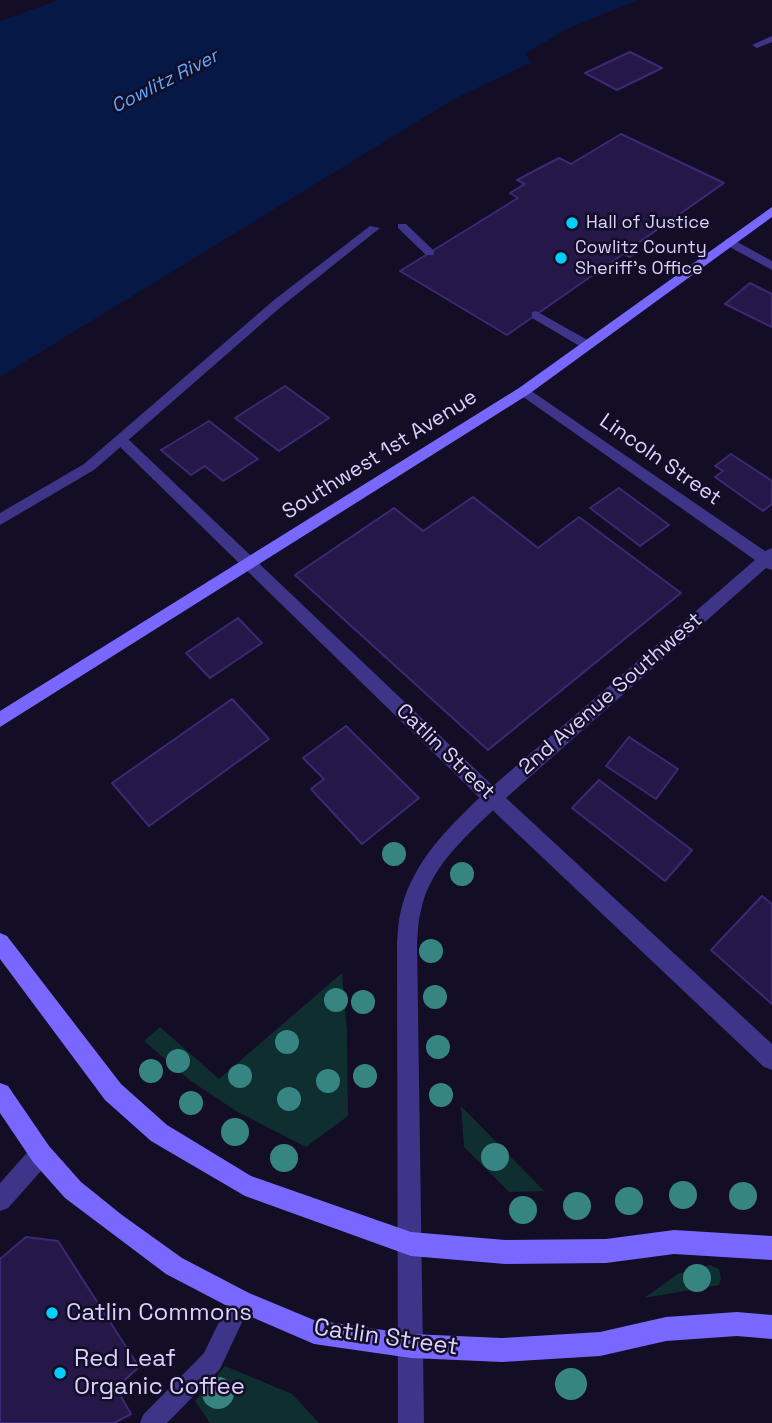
<!DOCTYPE html>
<meta charset="utf-8">
<style>
body{margin:0}
canvas{display:block;background:#130d25}
</style>
<canvas width="772" height="1423"></canvas>
<script>
const context = document.querySelector('canvas').getContext('2d');
context.lineJoin = 'round';
function fill(path, color) { context.fillStyle = color; context.fill(path, 'evenodd'); }
function strokePath(path, color, width, dash) { context.strokeStyle = color; context.lineWidth = width; context.lineCap = dash ? 'butt' : 'round'; context.setLineDash(dash || []); context.stroke(path); }
function write(font, color, halo, rows, align = 'center') {
  context.font = font + ' "Space Grotesk",sans-serif'; context.lineWidth = 5; context.setLineDash([]); context.textBaseline = 'middle'; context.strokeStyle = halo; context.fillStyle = color; for (const [text, x, y, turn = 0] of rows) {
    context.save(); context.translate(x, y); context.rotate((+turn || 0) * Math.PI / 180); context.textAlign = isNaN(turn) ? turn : align; if (halo) context.strokeText(text, 0, 0); context.fillText(text, 0, 0); context.restore();
  }
}
fill(new Path2D(`
 M342 973 347 1033 348 1116 306 1147 236 1111 191 1081 144 1041 160 1027 219 1079Z
 M461 1106 544 1191 509 1192 464 1147Z
 M710 1265 719 1269 721 1278 719 1285 644 1298 678 1274Z
 M225 1366 292 1394 319 1423H210L195 1401Z`), '#0f2e30');
fill(new Path2D(`
 M59 0H638L567 29 526 53 530 63 454 99 0 377V21Z`), '#061845');
const building = new Path2D(`
 M630 52 662 68 617 90 585 73Z
 M621 134 724 183 631 248 638 252 630 257 623 254 507 335 400 271 518 198 510 193 525 184 517 180 559 158 571 164Z
 M750 283 772 294V327L725 304Z
 M285 386 329 418 279 451 235 418Z
 M209 421 258 459 223 481 205 466 191 475 161 450Z
 M731 454 772 481V504L763 511 715 477 723 471 715 466Z
 M619 488 669 525 640 546 590 508Z
 M473 497 538 548 579 517 681 593 488 750 295 575 394 508 423 531Z
 M238 618 262 643 210 678 186 653Z
 M232 699 269 739 149 826 112 783Z
 M346 726 419 798 362 844 311 789 324 779 303 758Z
 M629 737 678 769 656 799 606 766Z
 M599 780 692 850 665 881 572 808Z
 M762 896 772 904V1004L711 950Z
 M26 1237 58 1241 139 1367 116 1388 131 1414 114 1423H0V1259Z`);
fill(building, '#251748');
strokePath(building, '#3d2875', 2);
fill(new Path2D(`
 M772 36V42L757 48 752 45Z
 M398 224H406L434 251V255H426L398 228Z
 M370 226 380 228 282 306 94 470 0 525V513L84 464 274 300Z
 M536 311 591 342 593 345 591 348H583L532 318V312Z
 M241 1290 249 1293 252 1301 220 1369 167 1423H140L143 1415 204 1353 233 1293Z`), '#3e3488');
fill(new Path2D(`
 M524 386 765 551 772 548V570L766 568 506 798 772 1044V1070L764 1067 486 804 114 441 116 437H126L493 786 755 560 519 394 517 391Z
 M41 1143 49 1146 52 1154 49 1162 8 1208 0 1211V1183L33 1146Z`), '#3e3488');
fill(new Path2D(`
 M730 238 772 261V270L726 245V239Z
 M493 790 500 792 502 798 500 804C469 833 430 866 421 910 418 921 418 932 417 943L424 1423H398L397 943C398 932 398 921 401 910 410 872 436 840 463 814 472 805 481 794 493 790Z`), '#3e3488');
fill(new Path2D(`
 M772 207V217L529 394 0 727V711L519 388Z
 M0 933 7 936 121 1084 167 1125 251 1176 411 1232 505 1240 606 1239 674 1230 772 1236V1260L674 1254 606 1263 505 1264 411 1256 245 1196 151 1141 105 1100 0 959Z
 M0 1083 8 1086 49 1146 81 1182 122 1215 182 1258 249 1293 314 1320 411 1334 502 1338 600 1332 666 1317 737 1312 772 1315V1339L737 1336 666 1341 600 1356 502 1362 411 1358 314 1344 233 1309 166 1274 65 1198 33 1162 0 1113Z`), '#7868ff');
context.fillStyle = '#378582';
for (const [x, y, r] of [
 [394,854,12],
 [462,874,12],
 [431,951,12],
 [435,997,12],
 [336,1000,12],
 [363,1002,12],
 [287,1042,12],
 [438,1047,12],
 [178,1061,12],
 [151,1071,12],
 [240,1076,12],
 [365,1076,12],
 [328,1081,12],
 [441,1095,12],
 [289,1099,12],
 [191,1103,12],
 [235,1132,14],
 [495,1157,14],
 [284,1158,14],
 [683,1195,14],
 [743,1196,14],
 [629,1201,14],
 [577,1206,14],
 [523,1210,14],
 [697,1278,14],
 [571,1384,16],
 [218,1393,16]
]) { context.beginPath(); context.arc(x, y, r, 0, 2 * Math.PI); context.fill(); }
for (const [x, y, r, color] of [
 [572,223,7,"#00cffc"],
 [561,258,7,"#00cffc"],
 [52,1313,7,"#00cffc"],
 [60,1373,7,"#00cffc"]
]) { const dot = new Path2D(); dot.arc(x, y, r, 0, 2 * Math.PI); context.fillStyle = color; context.fill(dot); strokePath(dot, '#130d25', 2.5); }
write('18px', '#dad1ff', '#130d25', [
 ["Hall of Justice",586,223],
 ["Cowlitz County",575,248],
 ["Sheriff’s Office",575,269]
], 'left');
write('italic 19px', '#5fa8ff', '#130d25', [
 ["Cowlitz River",165,82,-27]
]);
write('21px', '#dad1ff', '#130d25', [
 ["Southwest 1st Avenue",380,455,-32],
 ["Lincoln Street",660,460,35],
 ["2nd Avenue Southwest",611,694,-41],
 ["Catlin Street",445,752,44]
]);
write('24px', '#dad1ff', '#130d25', [
 ["Catlin Commons",66,1313],
 ["Red Leaf",74,1359],
 ["Organic Coffee",74,1387]
], 'left');
write('24px', '#dad1ff', '#130d25', [
 ["Catlin Street",386,1338,8]
]);
</script>
